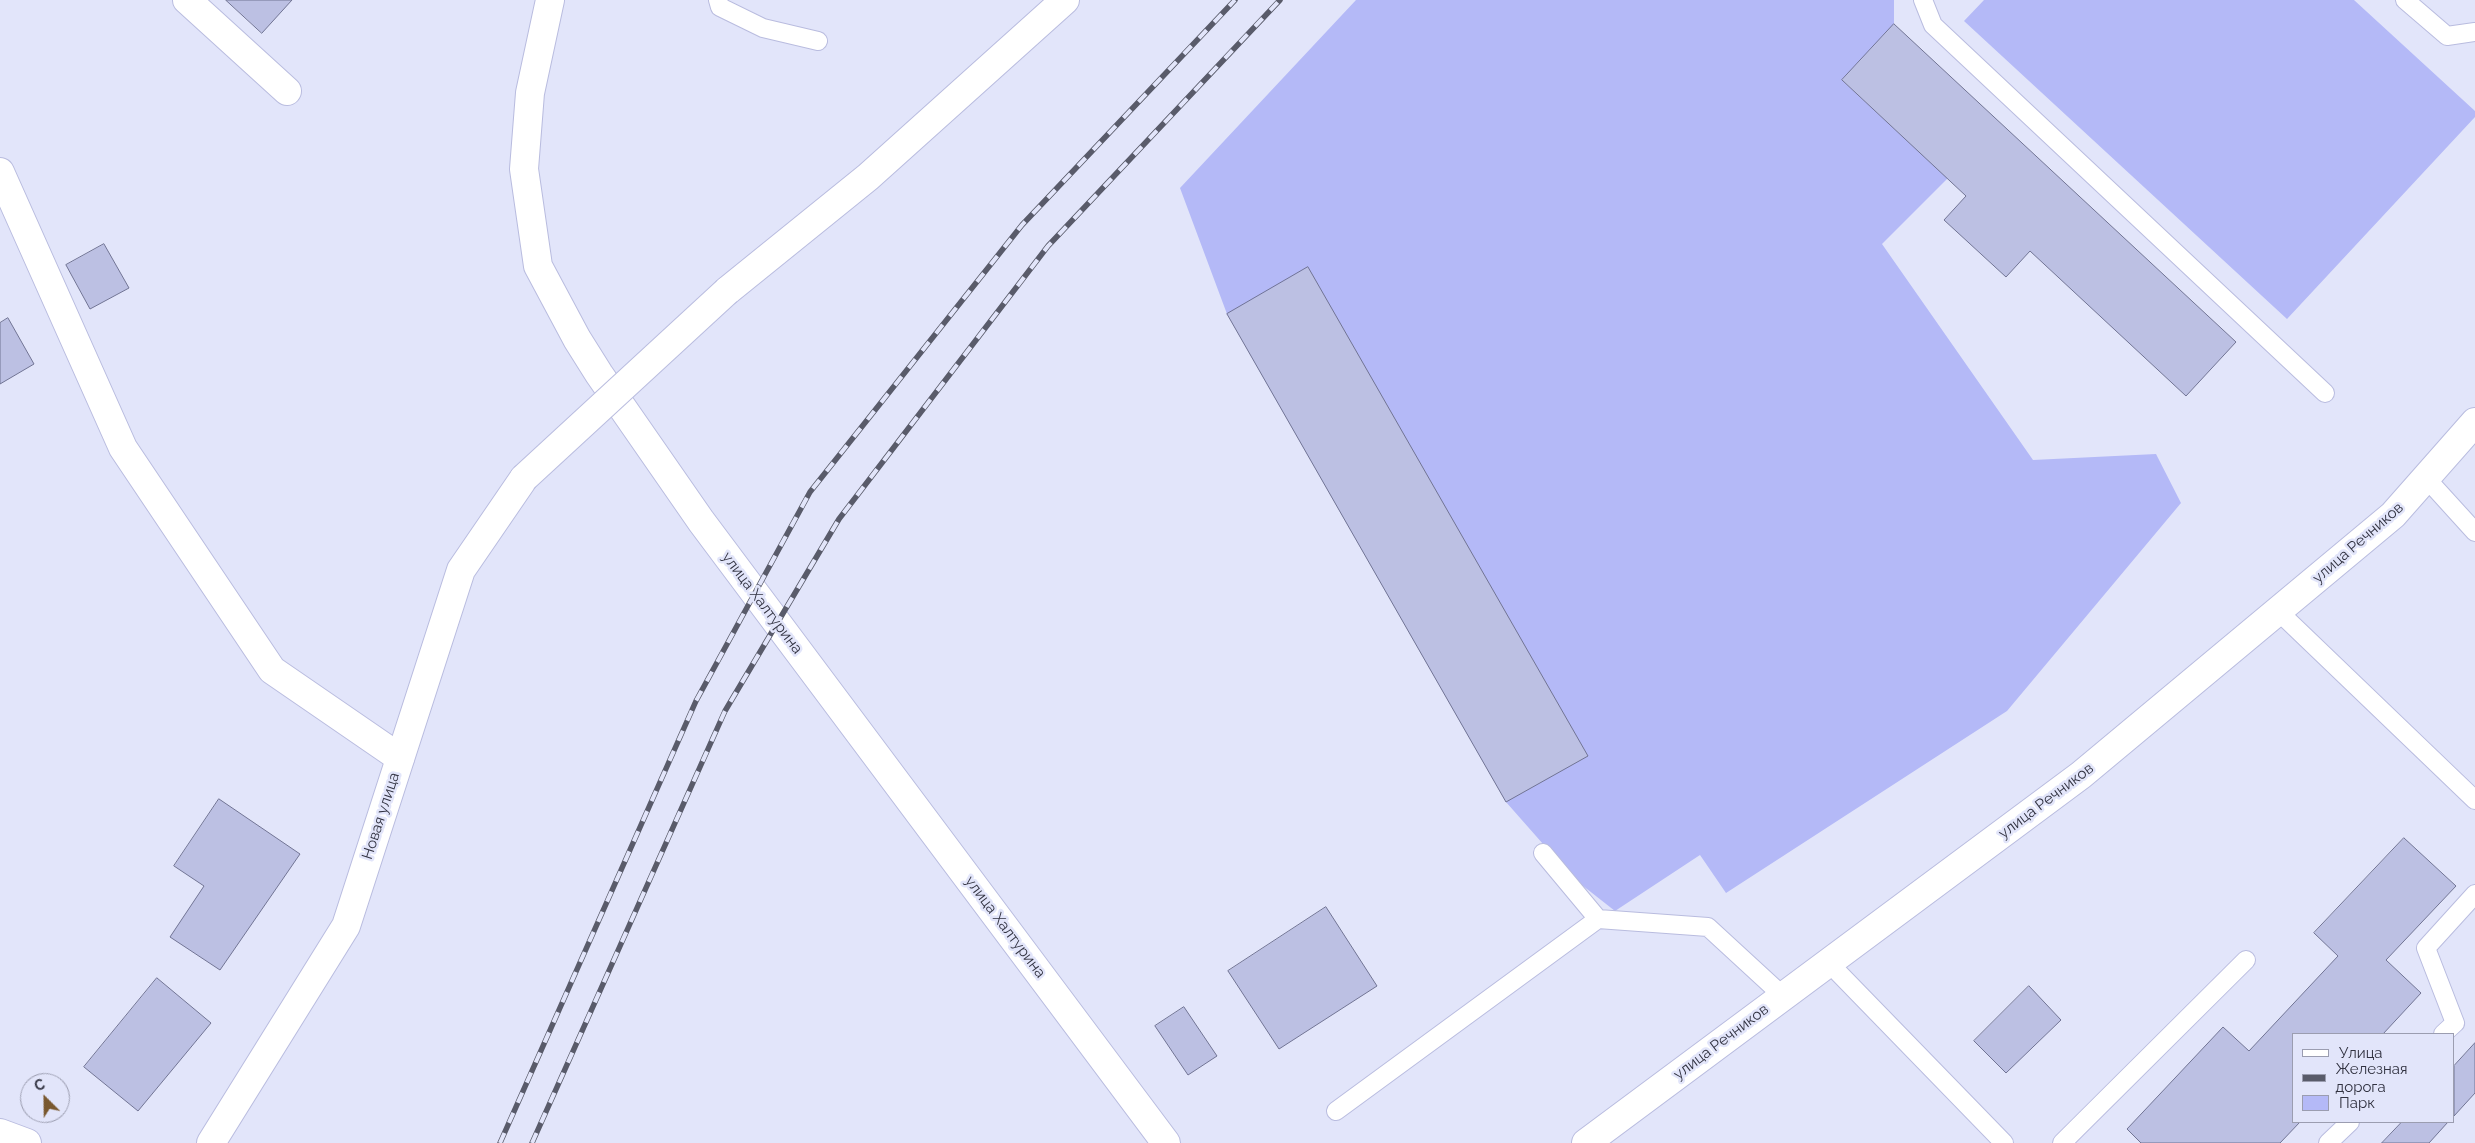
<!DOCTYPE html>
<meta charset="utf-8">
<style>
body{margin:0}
#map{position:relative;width:2475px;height:1143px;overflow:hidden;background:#e2e5fa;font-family:Raleway,sans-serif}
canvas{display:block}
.legend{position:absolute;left:2292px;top:1033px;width:162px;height:90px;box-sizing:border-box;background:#e2e5fa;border:1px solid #9b9db0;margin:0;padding:6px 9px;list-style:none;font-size:15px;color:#313240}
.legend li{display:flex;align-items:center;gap:10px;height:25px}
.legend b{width:25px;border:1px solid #9b9db0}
.north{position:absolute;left:20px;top:1073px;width:50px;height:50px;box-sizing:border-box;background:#e2e5fa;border:1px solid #9b9db0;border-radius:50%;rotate:337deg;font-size:14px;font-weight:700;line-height:20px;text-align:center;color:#313240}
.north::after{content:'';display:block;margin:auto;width:18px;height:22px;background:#79582f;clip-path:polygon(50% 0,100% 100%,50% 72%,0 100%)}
</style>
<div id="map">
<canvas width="2475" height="1143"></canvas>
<ul class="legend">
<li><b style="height:6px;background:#fff"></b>Улица</li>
<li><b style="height:6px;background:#595b6a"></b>Железная дорога</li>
<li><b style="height:14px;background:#b4b9f7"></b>Парк</li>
</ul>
<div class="north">С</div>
</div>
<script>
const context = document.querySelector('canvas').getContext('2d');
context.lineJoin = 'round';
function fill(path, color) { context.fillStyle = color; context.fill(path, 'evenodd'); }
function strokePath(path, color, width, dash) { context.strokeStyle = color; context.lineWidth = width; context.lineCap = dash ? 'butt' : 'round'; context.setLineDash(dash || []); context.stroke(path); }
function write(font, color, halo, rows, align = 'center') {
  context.font = font + ' Raleway,sans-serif'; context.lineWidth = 5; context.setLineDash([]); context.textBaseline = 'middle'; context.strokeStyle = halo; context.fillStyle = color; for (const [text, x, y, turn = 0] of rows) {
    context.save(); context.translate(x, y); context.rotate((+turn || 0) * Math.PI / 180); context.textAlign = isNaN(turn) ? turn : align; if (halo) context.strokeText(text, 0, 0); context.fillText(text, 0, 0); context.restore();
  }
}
fill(new Path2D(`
 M1356 0H1894V24L1842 80 1948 178 1882 244 2033 460 2156 454 2181 503 2007 711 1726 893 1700 855 1615 911 1573 878 1506 802 1227 314 1180 188Z
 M1984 0H2354L2475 111V117L2287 319 1964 21Z`), '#b4b9f7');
const building = new Path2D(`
 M226 0H292L262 33Z
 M1894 24 2236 342 2186 396 2030 251 2006 277 1944 220 1966 196 1842 80Z
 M104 244 129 288 90 309 66 265Z
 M1308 267 1588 756 1506 802 1227 314Z
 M8 318 34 364 0 384V323Z
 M219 799 300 854 220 970 170 937 204 886 174 866Z
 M2404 838 2456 886 2386 960 2421 993 2383 1034H2294V1122H2300L2280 1143H2141L2127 1129 2223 1027 2249 1051 2338 956 2314 933Z
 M1326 907 1377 986 1279 1049 1228 971Z
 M157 978 211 1023 138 1111 84 1067Z
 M2029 986 2061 1020 2006 1073 1974 1041Z
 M1184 1007 1217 1056 1188 1075 1155 1026Z
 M2475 1043V1093L2454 1116V1066Z
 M2402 1122H2448L2429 1143H2382Z`);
fill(building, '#bcc0e3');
strokePath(building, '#717494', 1);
const service = new Path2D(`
 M718 0 720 7 763 28 818 41
 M1923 0 1933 25 2325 393
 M2405 0 2447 36 2475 32
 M2426 478 2475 532
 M2278 611 2475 800
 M1543 853 1598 919
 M1829 963 2004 1143
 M2443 1034 2455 1023 2426 948 2475 894
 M1336 1111 1598 919 1708 927 1783 996
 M2062 1143 2246 960
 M2328 1143 2350 1122`);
const minor = new Path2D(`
 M187 0 287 91
 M0 172 123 448 272 670 400 758
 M0 1133 27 1143`);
const tertiary = new Path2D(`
 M727 291 868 177 1065 0
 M211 1143 346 926 461 570 524 478`);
const secondary = new Path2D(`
 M550 0 530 93 524 169 538 266 577 339 599 374 701 521 1166 1143
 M1586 1143 2081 775 2393 515 2475 422`);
strokePath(service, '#b9bcdf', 20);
strokePath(minor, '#b9bcdf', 30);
strokePath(tertiary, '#b9bcdf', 30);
strokePath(secondary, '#b9bcdf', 30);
strokePath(service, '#fff', 18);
strokePath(minor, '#fff', 28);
strokePath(tertiary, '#fff', 28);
strokePath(secondary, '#fff', 28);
const rail = new Path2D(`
 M500 1143 696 701 810 492 1022 225 1235 0
 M532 1143 725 711 839 519 1048 246 1280 0`);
strokePath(rail, '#595b6a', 5.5);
strokePath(rail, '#e2e5fa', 4, [11]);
const tertiaryBridge = new Path2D(`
 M524 478 727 291`);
strokePath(tertiaryBridge, '#b9bcdf', 30, []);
strokePath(tertiaryBridge, '#fff', 28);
write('15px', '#313240', '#e2e5fa', [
 ["улица Речников",2358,543,-41],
 ["улица Халтурина",762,603,53],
 ["улица Речников",2046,801,-37],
 ["Новая улица",381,816,-72],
 ["улица Халтурина",1005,927,53],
 ["улица Речников",1721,1042,-37]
]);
</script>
